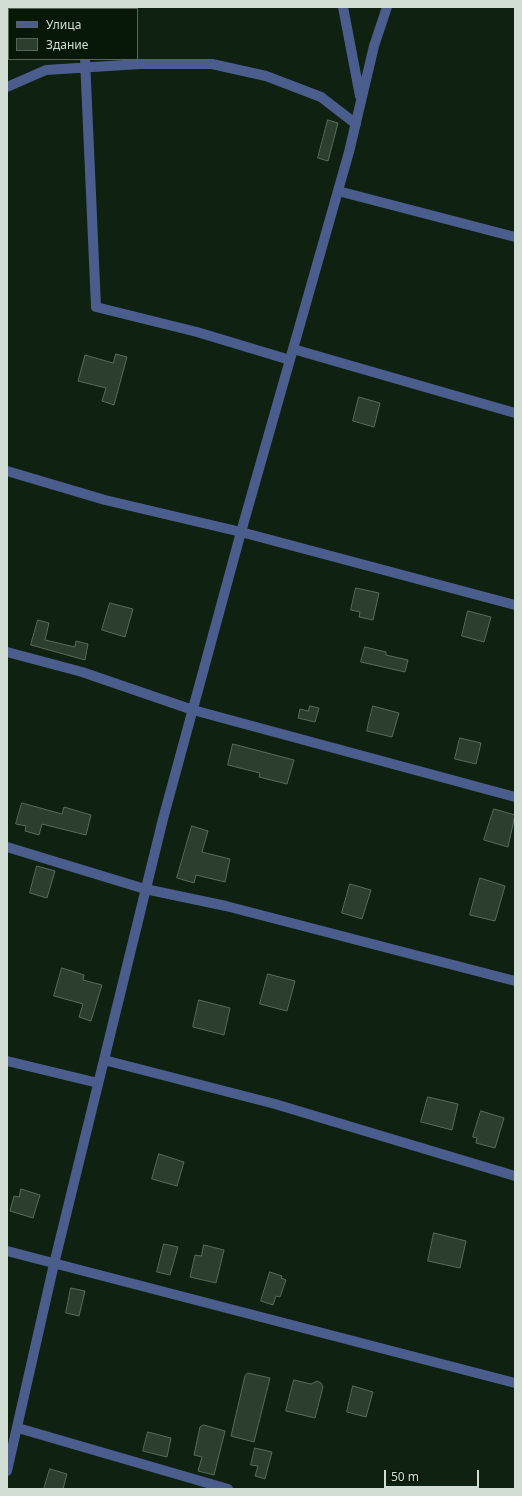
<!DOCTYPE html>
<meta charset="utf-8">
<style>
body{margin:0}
#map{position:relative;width:522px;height:1496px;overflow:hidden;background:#0f2111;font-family:"Noto Sans",sans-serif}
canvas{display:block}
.frame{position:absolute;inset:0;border:8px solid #d2ddd3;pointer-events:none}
.legend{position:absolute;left:8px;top:8px;width:130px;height:52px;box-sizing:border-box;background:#071708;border:1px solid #586659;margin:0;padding:5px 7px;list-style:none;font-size:12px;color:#d2ddd3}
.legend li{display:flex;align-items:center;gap:8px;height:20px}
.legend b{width:20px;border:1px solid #586659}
.scale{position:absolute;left:384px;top:1470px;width:95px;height:18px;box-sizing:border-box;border:2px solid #d2ddd3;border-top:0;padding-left:5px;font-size:12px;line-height:14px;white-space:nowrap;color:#d2ddd3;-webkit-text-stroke:3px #071708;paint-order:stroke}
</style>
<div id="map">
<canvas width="522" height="1496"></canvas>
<div class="frame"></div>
<ul class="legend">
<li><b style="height:5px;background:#4b5d8d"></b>Улица</li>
<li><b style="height:11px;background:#2c3f2e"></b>Здание</li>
</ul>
<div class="scale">50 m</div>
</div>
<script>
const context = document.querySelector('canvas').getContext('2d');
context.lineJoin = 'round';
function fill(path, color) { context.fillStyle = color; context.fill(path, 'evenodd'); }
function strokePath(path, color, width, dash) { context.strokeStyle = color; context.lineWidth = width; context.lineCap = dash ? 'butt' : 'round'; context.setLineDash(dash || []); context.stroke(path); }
const building = new Path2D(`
 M328 120 338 123 328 161 318 158Z
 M116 354 127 357 114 405 102 401 106 388 78 381 85 355 113 363Z
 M359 397 380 403 374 427 353 421Z
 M356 588 379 593 373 620 359 617 360 612 351 610Z
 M110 603 133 609 125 637 102 630Z
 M468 611 491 617 484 642 462 636Z
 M38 620 49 623 45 640 75 647 76 641 88 644 85 660 31 645Z
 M365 647 386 652V655L408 660 405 672 361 662Z
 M310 706 319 708 315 722 298 718 300 709 308 711Z
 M373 706 399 713 392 737 367 731Z
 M460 738 481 743 476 764 455 759Z
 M233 744 294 760 287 784 259 777 260 773 228 765Z
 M22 803 62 814 64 807 91 815 86 835 42 824 39 835 25 831 26 826 16 824Z
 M494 809 515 815 508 847 484 840Z
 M192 826 208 831 202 852 230 859 225 882 196 875 194 883 177 878Z
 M37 866 55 871 47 898 30 893Z
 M480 878 505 886 495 921 470 915Z
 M350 884 371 890 362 919 342 913Z
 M62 968 84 975 83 980 102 985 91 1021 79 1017 83 1004 54 996Z
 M268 974 295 981 287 1011 260 1004Z
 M199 1000 230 1008 224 1035 193 1027Z
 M428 1097 458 1104 452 1130 421 1122Z
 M481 1111 504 1118 495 1148 476 1143 477 1138 473 1137Z
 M159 1154 184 1162 177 1186 152 1179Z
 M21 1189 40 1195 33 1218 10 1211 14 1196 19 1197Z
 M434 1233 466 1241 460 1268 428 1261Z
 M164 1244 178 1247 170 1275 157 1272Z
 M204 1245 224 1250 216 1283 190 1277 195 1255 201 1256Z
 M270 1272 282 1276 281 1278 286 1280 280 1297 276 1296 273 1305 261 1301Z
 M71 1288 85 1291 79 1316 66 1313Z
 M248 1373 270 1378 254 1442 231 1436 245 1376Z
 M294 1380 311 1384 317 1381 321 1383 323 1387 315 1418 286 1411Z
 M353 1386 373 1392 366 1417 347 1412Z
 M204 1425 225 1431 214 1475 198 1471 202 1457 194 1455 200 1427Z
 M148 1432 171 1438 167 1457 143 1451Z
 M255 1448 272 1452 265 1479 255 1476 258 1466 251 1465Z
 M50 1469 67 1474 63 1489H44Z`);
fill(building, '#2c3f2e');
strokePath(building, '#586c5a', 1);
strokePath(new Path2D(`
 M82 7 83 9
 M343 7 360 96
 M85 59 96 307 197 332 290 360
 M7 87 46 70 140 64H212L266 76 321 97 356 124
 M338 191 515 237
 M293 349 515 413
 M7 471 105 500 241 532 515 605
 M7 652 82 672 193 710 515 797
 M7 847 145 889 226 906 515 981
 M104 1060 275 1104 515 1176
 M7 1061 98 1083
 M7 1251 515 1383
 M18 1428 228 1489
 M7 1471 54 1264 163 819 241 532 349 152 374 46 387 7`), '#4b5d8d', 10);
</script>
